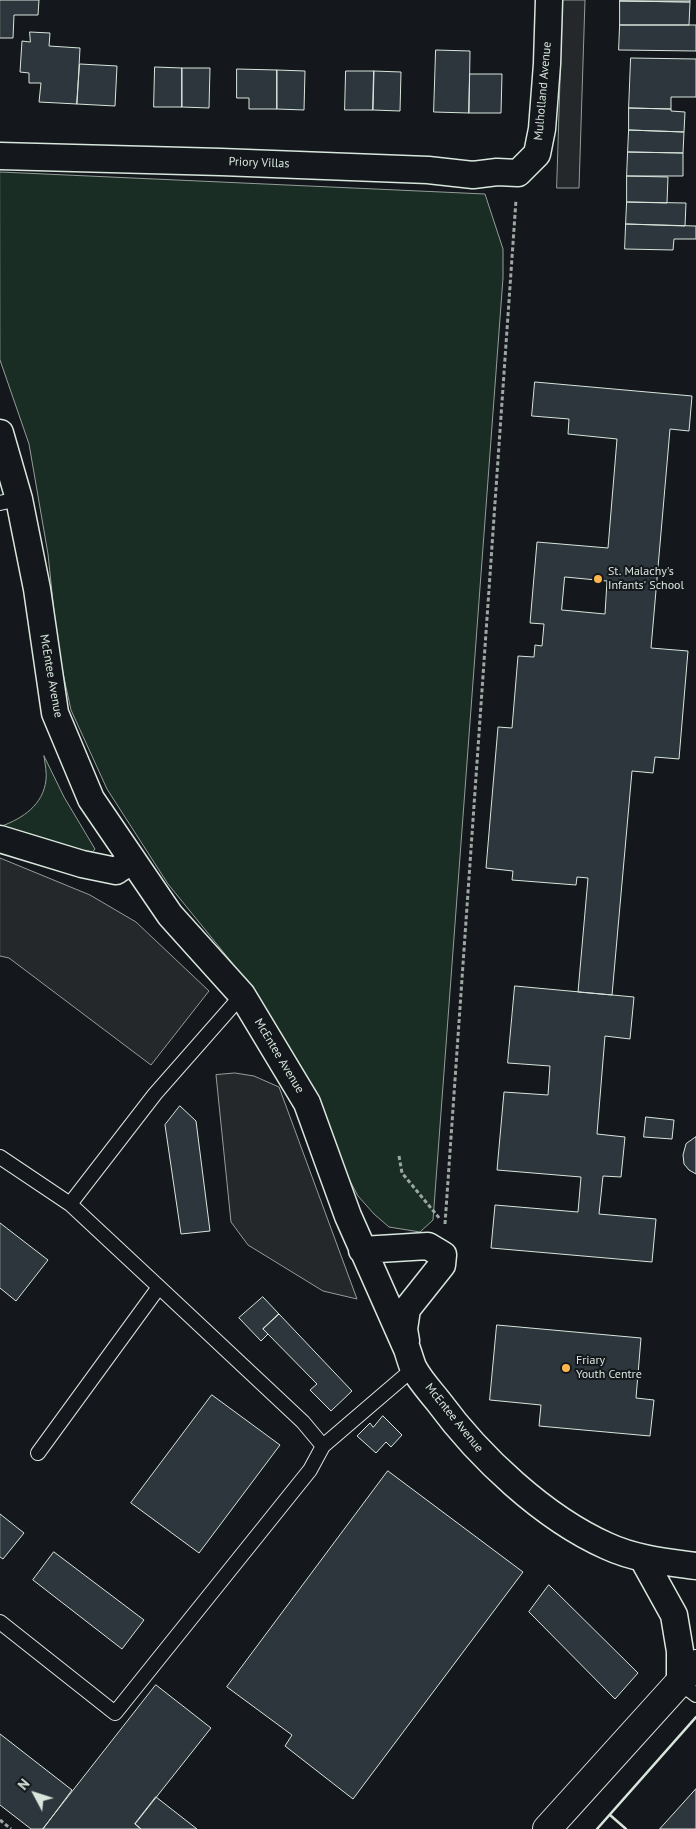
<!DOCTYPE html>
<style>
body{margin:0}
#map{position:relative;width:696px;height:1829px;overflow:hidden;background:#14181c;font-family:"PT Sans",sans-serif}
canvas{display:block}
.north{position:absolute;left:10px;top:1769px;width:50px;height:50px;-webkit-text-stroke:4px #14181c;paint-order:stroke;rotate:310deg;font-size:14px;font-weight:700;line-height:20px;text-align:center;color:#d8e6dc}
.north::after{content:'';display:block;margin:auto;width:18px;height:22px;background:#d8e6dc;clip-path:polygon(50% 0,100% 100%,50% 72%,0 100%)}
</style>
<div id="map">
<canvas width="696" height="1829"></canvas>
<div class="north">N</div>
</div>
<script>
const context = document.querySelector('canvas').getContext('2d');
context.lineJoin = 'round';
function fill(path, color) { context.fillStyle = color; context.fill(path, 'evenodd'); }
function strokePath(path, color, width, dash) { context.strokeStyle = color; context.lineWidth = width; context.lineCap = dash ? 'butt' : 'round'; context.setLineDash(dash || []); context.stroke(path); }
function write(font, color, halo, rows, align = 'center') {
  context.font = font + ' "PT Sans",sans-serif'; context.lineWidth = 4; context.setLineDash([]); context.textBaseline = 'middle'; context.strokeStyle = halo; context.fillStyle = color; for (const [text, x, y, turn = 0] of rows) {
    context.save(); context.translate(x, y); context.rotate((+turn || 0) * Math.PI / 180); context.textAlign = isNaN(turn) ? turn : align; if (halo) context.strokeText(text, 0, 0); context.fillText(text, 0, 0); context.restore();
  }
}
const green = new Path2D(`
 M0 172 485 194 503 249V278L433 1220 420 1232 389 1227 374 1214 358 1196 339 1160 307 1078 233 964 168 884 107 789 71 710 58 650 48 554 29 444 0 360Z
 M44 756 64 797 95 849 89 856 50 840 2 826C23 818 43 805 46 780 47 773 45 764 44 756Z`);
fill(green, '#1a2d24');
strokePath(green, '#939e99', 1);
const parking = new Path2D(`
 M563 0H585L579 188H557Z
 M0 858 90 895 136 922 209 991 151 1065 9 958 0 956Z
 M235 1073 254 1076 279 1087 357 1299 323 1291 248 1245 231 1222 216 1075Z`);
fill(parking, '#24282b');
strokePath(parking, '#939e99', 1);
const building = new Path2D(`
 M0 0H39L38 15H14L13 38H0Z
 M620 0H690V2L620 1Z
 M620 1 690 2 689 25H620Z
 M620 25H696V51L619 50Z
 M30 32 50 33 49 46 80 48 77 104 39 102 41 83H29V73L20 72 22 41 30 42Z
 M436 50 470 51 469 113 434 112Z
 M631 58 696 59V97H671V109L629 108Z
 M80 64 117 66 115 106 77 104Z
 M155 67 182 68V107H154Z
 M182 68H210L209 108 182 107Z
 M237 69 277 70V109H249V98H237Z
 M277 70 305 71 304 110 277 109Z
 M346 71H374L373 110H345Z
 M374 71 401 72 400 111 373 110Z
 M470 74H502L501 113H469Z
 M629 108 671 109V111L685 112 684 132 629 130Z
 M629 130 684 132 683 153 628 152Z
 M628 152 683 153V176H627Z
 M627 176 668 177 667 203 627 202Z
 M627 202 686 203 685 226 626 224Z
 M626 224 696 226V239H674L673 250 625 249Z
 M535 382 692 396 689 431 670 429 651 648 688 651 679 759 655 757 653 773 632 771 612 995 578 992 588 878 577 877 576 885 512 880 513 871 486 868 498 727 512 728 518 656 534 657 535 645 542 646 544 624 530 623 537 542 608 548 617 439 568 434 569 419 532 416ZM565 577 607 581 605 614 562 610Z
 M515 986 634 997 630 1039 605 1036 597 1134 625 1137 621 1177 603 1176 599 1214 656 1219 652 1262 491 1248 495 1205 578 1212 581 1177 497 1170 504 1092 548 1095 550 1066 508 1063Z
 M180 1106 196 1121 210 1231 181 1234 165 1125Z
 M646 1117 674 1120 672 1139 644 1137Z
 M696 1137V1174L689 1170 684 1164 683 1155 686 1144Z
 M0 1223 48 1260 16 1301 0 1288Z
 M263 1297 279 1314 263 1329 268 1334 261 1341 239 1318Z
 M279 1314 352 1391 331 1411 310 1390 317 1384 263 1329Z
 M497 1325 641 1338 636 1398 654 1400 650 1436 539 1426 541 1405 490 1400Z
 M212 1395 280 1445 199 1553 131 1503Z
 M383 1416 402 1435 391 1447 386 1442 376 1453 357 1436 370 1423 373 1427Z
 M388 1471 523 1572 353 1799 285 1746 292 1735 227 1687Z
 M0 1514 24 1533 3 1559 0 1557Z
 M54 1552 144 1620 122 1649 33 1580Z
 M549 1585 638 1673 615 1699 529 1612Z
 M156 1685 211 1728 135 1824 141 1829H43Z
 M0 1734 72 1790 43 1829H31L0 1805Z
 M696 1789V1829H660Z
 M156 1797 197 1829H141L135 1824Z`);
fill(building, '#2c363c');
strokePath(building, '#d8e6dc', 1);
const lane = new Path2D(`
 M0 503 19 499
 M0 1157 70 1204 159 1287
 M70 1204 155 1094 242 995
 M323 1446 414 1368
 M0 1622 115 1713 310 1470 323 1446 303 1422 159 1287 38 1453
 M680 1683 696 1695`);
const street = new Path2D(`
 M0 156 221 162 428 170 473 175 497 172 518 173 537 154 542 129 547 64 549 0
 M0 433 19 499 37 589 55 713 91 799 170 915 242 995 307 1103 348 1216 407 1349C409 1355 411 1362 413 1367 419 1379 430 1391 438 1401 479 1457 544 1518 607 1546 635 1559 666 1562 696 1566
 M0 839 82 864 116 871 132 860
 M362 1250 428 1246 443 1255 442 1265 407 1309 404 1329 406 1341
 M643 1559 674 1615 680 1651V1683`);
const secondary = new Path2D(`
 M547 1829 696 1664`);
strokePath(lane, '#d8e6dc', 16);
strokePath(street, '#d8e6dc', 29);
strokePath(secondary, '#d8e6dc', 30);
strokePath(new Path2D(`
 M399 1156 402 1173 440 1219
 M445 1224 516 200
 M0 1820 11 1829`), '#9da8a2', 3, [4, 2.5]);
strokePath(lane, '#14181c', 14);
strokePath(street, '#14181c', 26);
strokePath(secondary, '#14181c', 28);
strokePath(new Path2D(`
 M610 1815 626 1829
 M597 1829 696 1717`), '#d8e6dc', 2.5);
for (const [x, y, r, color] of [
 [598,579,5,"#ffb74d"],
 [566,1368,5,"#ffb74d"]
]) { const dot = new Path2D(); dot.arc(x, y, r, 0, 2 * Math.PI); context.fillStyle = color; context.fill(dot); strokePath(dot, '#14181c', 2); }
write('12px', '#d8e6dc', '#14181c', [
 ["Mulholland Avenue",543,91,-85],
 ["Priory Villas",259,163,2],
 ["McEntee Avenue",51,676,80],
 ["McEntee Avenue",279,1056,59],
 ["McEntee Avenue",454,1418,51]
]);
write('12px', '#d8e6dc', '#14181c', [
 ["St. Malachy's",608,572],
 ["Infants' School",608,586],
 ["Friary",576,1361],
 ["Youth Centre",576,1375]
], 'left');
</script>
